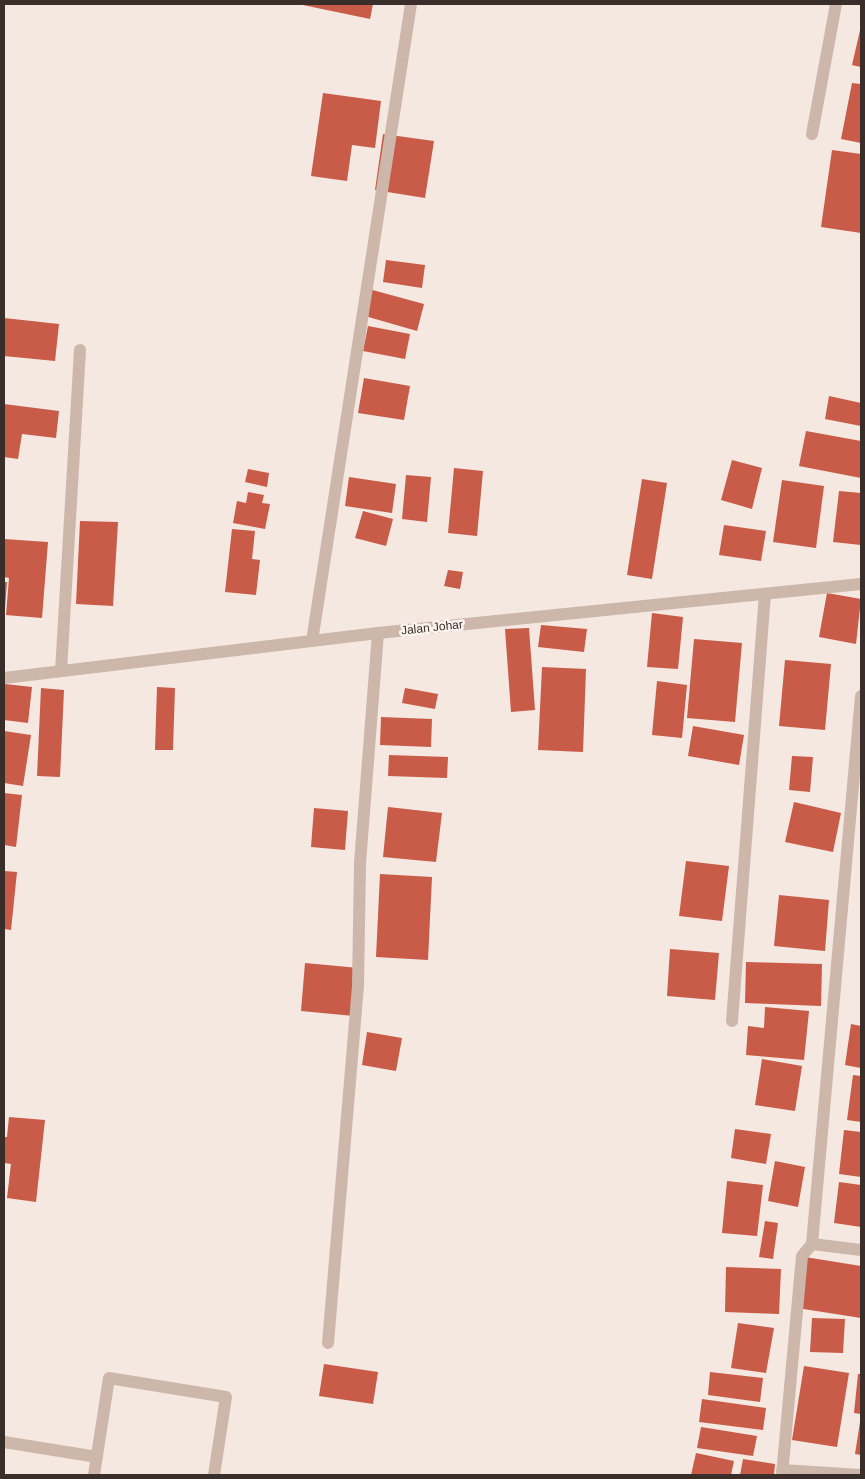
<!DOCTYPE html>
<style>
body{margin:0}
#map{position:relative;width:865px;height:1479px;overflow:hidden;background:#f4e8e0;font-family:Helvetica,sans-serif}
canvas{display:block}
.frame{position:absolute;inset:0;border:5px solid #3a2e2a;pointer-events:none}
</style>
<div id="map">
<canvas width="865" height="1479"></canvas>
<div class="frame"></div>
</div>
<script>
const context = document.querySelector('canvas').getContext('2d');
context.lineJoin = 'round';
function fill(path, color) { context.fillStyle = color; context.fill(path, 'evenodd'); }
function strokePath(path, color, width, dash) { context.strokeStyle = color; context.lineWidth = width; context.lineCap = dash ? 'butt' : 'round'; context.setLineDash(dash || []); context.stroke(path); }
function write(font, color, halo, rows, align = 'center') {
  context.font = font + ' Helvetica,sans-serif'; context.lineWidth = 5; context.setLineDash([]); context.textBaseline = 'middle'; context.strokeStyle = halo; context.fillStyle = color; for (const [text, x, y, turn = 0] of rows) {
    context.save(); context.translate(x, y); context.rotate((+turn || 0) * Math.PI / 180); context.textAlign = isNaN(turn) ? turn : align; if (halo) context.strokeText(text, 0, 0); context.fillText(text, 0, 0); context.restore();
  }
}
fill(new Path2D(`
 M298 4H373L370 19Z
 M861 26V67L852 65Z
 M852 83 861 84V143L841 139Z
 M323 93 381 101 375 148 352 145 347 181 311 176Z
 M383 134 434 141 425 198 375 190Z
 M832 150 861 154V233L821 227Z
 M386 260 425 265 422 288 383 282Z
 M365 288 424 304 417 331 358 314Z
 M4 318 59 324 55 361 4 356Z
 M368 326 410 334 405 359 363 351Z
 M364 378 410 386 404 420 358 413Z
 M829 396 861 403V426L825 419Z
 M4 404 59 411 56 438 22 434 18 459 4 457Z
 M806 431 861 441V478L799 466Z
 M732 460 762 468 752 509 721 500Z
 M454 468 483 471 477 536 448 533Z
 M248 469 269 473 267 487 245 482Z
 M406 475 431 477 427 522 402 519Z
 M349 477 396 484 392 513 345 506Z
 M642 479 667 483 652 579 627 575Z
 M782 480 824 486 816 548 773 542Z
 M839 491 861 493V545L833 542Z
 M248 492 264 495 262 503 270 504 265 529 233 523 237 501 246 503Z
 M363 511 393 519 386 546 355 538Z
 M80 521 118 522 113 606 76 604Z
 M724 525 766 531 761 561 719 555Z
 M232 529 255 531 252 559 260 560 256 595 225 592Z
 M4 539 48 542 42 618 6 615 9 578 4 577Z
 M448 570 463 572 460 589 444 586Z
 M4 582H7L5 608H4Z
 M827 593 861 599 856 644 819 637Z
 M652 613 683 617 678 669 647 667Z
 M541 625 587 629 584 652 538 647Z
 M529 628 535 710 511 712 505 629Z
 M694 639 742 643 735 722 687 718Z
 M785 660 831 664 825 730 779 726Z
 M542 667 586 669 583 752 538 750Z
 M657 681 687 685 682 738 652 735Z
 M5 684 32 687 28 723 4 720Z
 M157 687 175 688 173 750H155Z
 M41 688 64 690 60 777 37 776Z
 M405 688 438 694 435 709 402 703Z
 M381 717 432 719 431 747 380 745Z
 M693 726 744 735 739 765 688 756Z
 M4 731 31 735 23 786 4 783Z
 M389 755 448 757 447 778 388 776Z
 M792 756 813 757 810 792 789 790Z
 M4 793 22 795 16 847 4 845Z
 M794 802 841 813 833 852 785 842Z
 M388 807 442 813 436 862 383 857Z
 M314 808 348 811 345 850 311 847Z
 M686 861 729 866 722 921 679 916Z
 M4 871 17 872 11 930 4 929Z
 M380 874 432 877 428 960 376 957Z
 M779 895 829 900 825 951 774 946Z
 M670 949 719 953 715 1000 667 996Z
 M746 962 822 964 821 1006 745 1003Z
 M305 963 359 968 354 1016 301 1011Z
 M765 1007 809 1011 804 1060 746 1055 748 1026 764 1028Z
 M851 1024 861 1026V1068L845 1065Z
 M367 1032 402 1038 396 1071 362 1065Z
 M762 1059 802 1066 795 1111 755 1105Z
 M853 1075 861 1076V1122L847 1120Z
 M9 1117 45 1120 36 1202 7 1198 11 1164 4 1163V1137H7Z
 M735 1129 771 1134 766 1164 731 1158Z
 M844 1130 861 1132V1177L839 1174Z
 M775 1161 805 1167 798 1207 768 1201Z
 M727 1181 763 1185 757 1236 722 1233Z
 M839 1182 861 1185V1227L834 1223Z
 M765 1221 778 1223 773 1259 759 1257Z
 M805 1257 861 1266V1318L797 1308Z
 M726 1267 781 1269 779 1314 725 1312Z
 M812 1318 845 1319 843 1353 810 1352Z
 M738 1323 774 1328 766 1373 731 1368Z
 M324 1364 378 1372 373 1404 319 1396Z
 M804 1366 849 1373 837 1447 792 1440Z
 M710 1372 763 1378 760 1402 708 1395Z
 M858 1374H861V1414L854 1413Z
 M702 1399 766 1408 763 1430 699 1422Z
 M860 1422H861V1455L855 1454Z
 M701 1427 757 1436 753 1456 697 1448Z
 M696 1453 734 1461 731 1475H691Z
 M743 1459 775 1464 774 1475H740Z`), '#c95b49');
strokePath(new Path2D(`
 M812 134 836 4
 M312 641 411 4
 M61 671 80 350
 M732 1021 765 594
 M812 1244 861 696
 M328 1343 358 986 360 863 378 633
 M4 1442 97 1457
 M782 1470 861 1475
 M94 1475 109 1378 226 1397 214 1475
 M782 1475 802 1256 812 1244 861 1250`), '#cdb7ab', 12);
strokePath(new Path2D(`
 M4 678 378 633 861 584`), '#cdb7ab', 12);
write('12px', '#3a2e2a', '#fbf3ed', [
 ["Jalan Johar",432,628,-6]
]);
</script>
